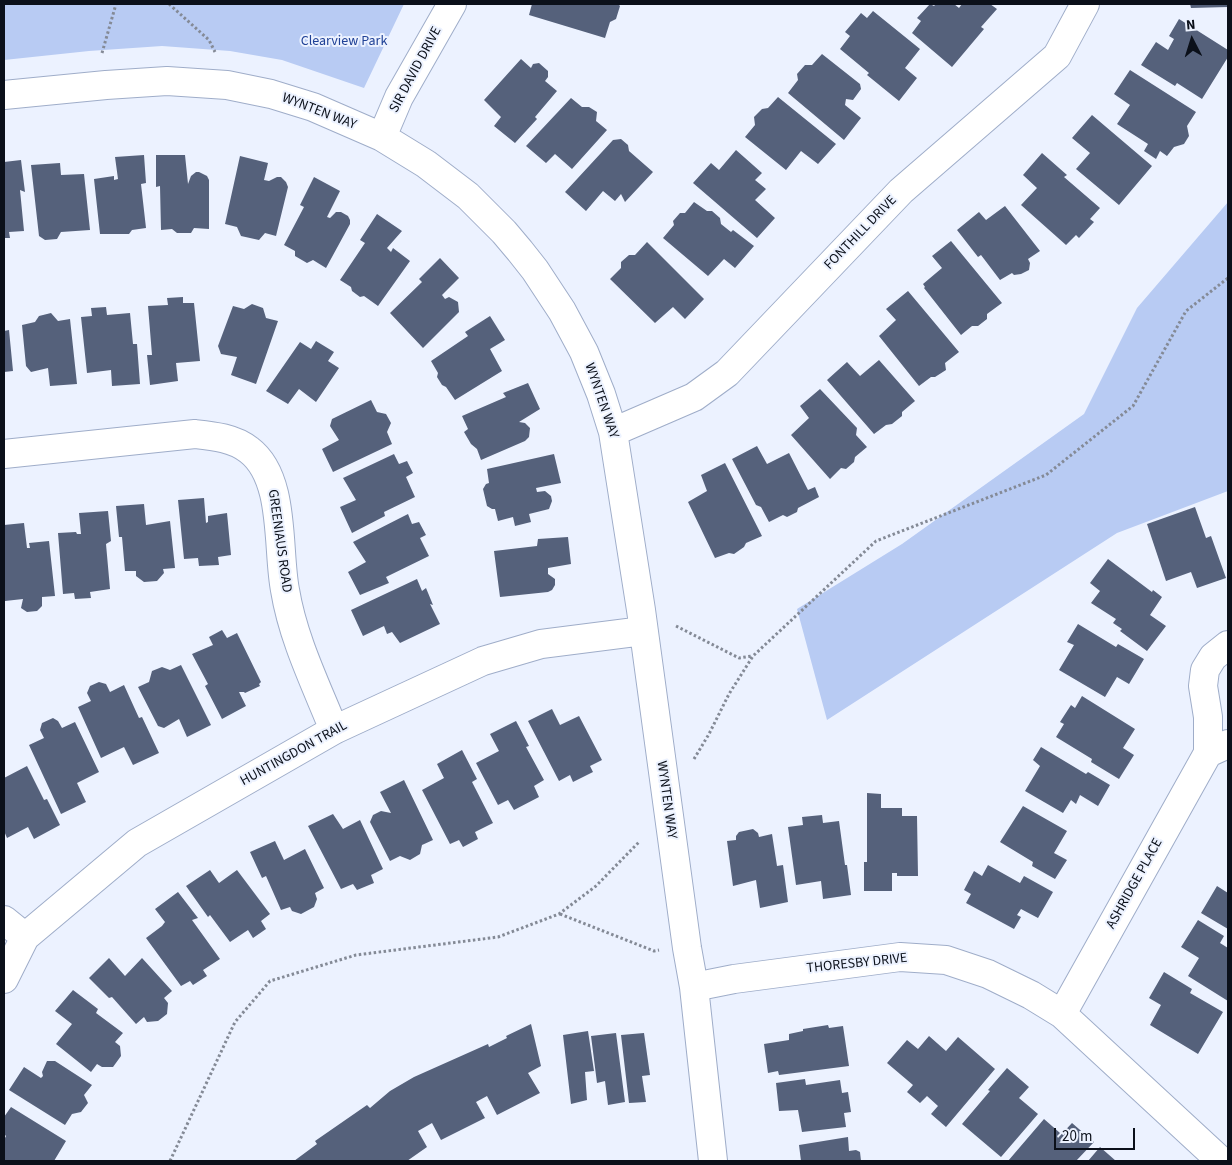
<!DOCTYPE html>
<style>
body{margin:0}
#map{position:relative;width:1232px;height:1165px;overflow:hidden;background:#ecf2ff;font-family:"Source Sans 3",sans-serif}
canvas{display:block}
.frame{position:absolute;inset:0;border:5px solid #0b101a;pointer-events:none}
.north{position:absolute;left:1167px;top:15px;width:50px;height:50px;-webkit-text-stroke:4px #ecf2ff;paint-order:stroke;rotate:355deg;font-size:14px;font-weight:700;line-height:20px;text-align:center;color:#0b101a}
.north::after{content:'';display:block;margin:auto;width:18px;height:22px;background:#0b101a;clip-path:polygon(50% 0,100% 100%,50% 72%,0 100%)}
.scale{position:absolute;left:1054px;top:1128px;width:81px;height:22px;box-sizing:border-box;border:2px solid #0b101a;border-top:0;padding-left:6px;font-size:15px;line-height:18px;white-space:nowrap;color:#0b101a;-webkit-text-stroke:4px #ecf2ff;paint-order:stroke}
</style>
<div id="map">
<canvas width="1232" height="1165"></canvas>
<div class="frame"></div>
<div class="north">N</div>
<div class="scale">20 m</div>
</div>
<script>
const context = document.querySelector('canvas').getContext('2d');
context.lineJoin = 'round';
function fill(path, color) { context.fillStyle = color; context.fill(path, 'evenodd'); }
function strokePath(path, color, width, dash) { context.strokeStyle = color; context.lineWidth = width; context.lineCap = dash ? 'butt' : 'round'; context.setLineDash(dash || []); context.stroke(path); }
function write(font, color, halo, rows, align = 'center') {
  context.font = font + ' "Source Sans 3",sans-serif'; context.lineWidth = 4; context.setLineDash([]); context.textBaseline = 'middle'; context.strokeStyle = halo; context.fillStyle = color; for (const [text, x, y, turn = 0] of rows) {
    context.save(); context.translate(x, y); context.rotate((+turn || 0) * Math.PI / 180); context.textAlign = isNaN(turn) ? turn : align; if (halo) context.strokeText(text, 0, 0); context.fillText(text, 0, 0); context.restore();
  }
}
fill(new Path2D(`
 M4 4H404L364 88 282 60 230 51 162 46 89 51 4 60Z
 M1228 202V491L1117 533 827 720 797 609 902 544 1084 414 1137 308Z`), '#b8cbf3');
fill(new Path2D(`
 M532 4H618L620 6 616 19 610 22 605 38 529 15Z
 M930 4 934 6 936 4H954L959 8 962 4H990L997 9 981 27 984 29 952 67 912 33 921 21 917 18Z
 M1190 4H1228V7L1191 8Z
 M873 11 920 49 905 68 917 78 899 101 867 75 869 73 840 49 850 36 845 32 861 13 867 18Z
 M1179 19 1228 50V57L1202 99 1177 83 1175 86 1141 65 1156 42 1168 50 1174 39 1169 36Z
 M822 54 860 84 861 89 853 100 846 99 845 105 861 118 844 140 788 93 798 80 797 74 805 65H812Z
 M521 59 531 68 533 64 539 63 548 71V77L545 81 557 91 535 117 537 119 515 143 494 126 501 117 484 100Z
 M1130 70 1196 112 1187 126 1189 136 1184 144 1174 147 1167 156 1160 151 1156 159 1144 151 1148 144 1117 124 1130 105 1114 94Z
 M778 97 836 144 818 164 801 151 786 170 745 137 755 125 754 117 762 109 768 108Z
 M571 98 582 107H589L597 112 596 121 607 130 572 169 555 154 546 163 526 146Z
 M1092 115 1152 166 1119 205 1076 169 1090 153 1072 138Z
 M621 139 628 145 629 151 653 172 625 202 621 194 615 201 603 191 586 211 565 192 613 140Z
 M736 150 762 173 755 180 766 189 755 200 775 218 757 238 693 183 711 163 719 170Z
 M1042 153 1067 175 1064 177 1100 208 1090 219 1094 222 1079 238 1076 235 1066 245 1021 205 1037 188 1023 175Z
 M144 155 146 183 141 184 146 228 132 230 129 234H100L94 179 114 176V180L118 179 115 157Z
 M156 155H185L188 184 191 176 196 172H199L207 176 209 180V229L194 228 191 233H177L172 229 161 230 160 186 156 187Z
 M240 156 268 163 264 180 269 181 277 177H281L286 182 288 187 276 236 265 233 259 240 241 236 237 227 225 224Z
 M21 160 25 192 20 190 24 231 9 232 10 238H4V162Z
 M60 163 61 175 84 174 90 230 61 232 57 239 45 240 39 236 31 165Z
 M314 177 340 191 327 217 330 218 336 212H341L348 216 350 220V224L326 268 313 260 307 263 295 256V251L284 245 304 207 300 205Z
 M694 202 707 211H712L720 218 721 224 731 232 733 230 754 246 735 268 724 259 708 276 663 238 674 225 673 221 680 213H685Z
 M1005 206 1040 251 1028 259 1030 263 1029 270 1021 274 1014 275 1012 273 1000 280 981 255 978 257 957 230 979 212 986 220Z
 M377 214 402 231 387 248 391 252 393 248 410 261 378 306 364 296 360 297 352 291 351 287 340 280 365 243 360 240Z
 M951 241 1002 303 987 314V319L978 326H972L961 335 924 288 925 287 923 284 942 268 932 256Z
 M647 242 704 299 685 319 673 307 655 323 610 279 621 268V262L629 255H635Z
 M440 258 459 278 442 295 445 299 449 297 458 302 459 312 423 348 390 313 422 282 419 279Z
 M908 291 959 352 945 363 946 370 935 377H931L919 386 879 336 896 320 886 309Z
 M183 297V303H194L200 361 176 363 178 381 150 385 147 355H152L148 306 168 305 167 298Z
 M252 304 263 308 266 318 278 321 256 384 231 375 237 357 221 354 218 346 233 306 244 309Z
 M106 307 107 315 130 313 133 344H137L140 384 112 386 111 370 87 373 81 317 92 316 91 308Z
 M51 313 58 321 70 319 77 384 50 386 48 368 31 372 26 366 22 325 35 322 39 316Z
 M490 316 505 340 490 349 502 371 455 400 446 387 442 385 437 377 438 373 431 361 468 336 465 332Z
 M9 330 13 371 4 372V331Z
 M316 341 334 352 328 361 339 368 316 402 299 389 288 404 266 391 300 342 311 349Z
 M879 360 915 401 902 412V416L892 424 886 425 874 434 827 380 847 362 860 376Z
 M528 383 540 409 519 422 525 423 530 428 529 437 525 441 481 460 477 449 471 444 464 432 468 429 462 416 506 397 503 393Z
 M820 389 857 428 856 435 867 447 855 457 854 462 846 469 841 468 830 479 791 435 809 418 800 406Z
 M371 400 377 412 386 414 391 423 387 432 392 444 333 472 322 449 339 440 330 426 332 419Z
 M757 446 767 464 789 453 808 490 815 487 819 497 798 508 797 512 787 517 783 515 769 522 761 507 756 505 732 459Z
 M394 454 399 464 407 461 413 473 406 477 415 497 384 512 385 516 352 533 340 507 356 500 343 478Z
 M554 454 561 483 536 488 537 492 545 491 551 496 552 501 549 509 529 514 531 522 515 526 513 517 498 521 495 509H492L487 506 483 489 486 484 489 483 487 469Z
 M725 463 762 536 746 543 744 547 734 554 729 553 715 558 688 502 707 491 701 475Z
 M204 498 206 523 208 522V516L227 513 231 555 218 557 219 565 199 566 198 558 184 559 178 500Z
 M144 504 146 525 170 521 175 568 163 569 164 573 157 581 144 582 136 576V571H125L122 537H119L116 506Z
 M1195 507 1206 538 1211 536 1226 578 1197 588 1191 572 1166 581 1147 524Z
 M108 511 111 541 106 544 110 589 90 592 91 598 75 599 74 593 63 594 58 533 76 532 77 534H81L79 513Z
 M408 514 412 524 419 522 426 535 420 538 429 556 386 577 389 583 360 595 348 572 366 562 353 542Z
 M24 523 27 548H30L29 543 49 541 55 596 42 597V606L37 611 27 612 21 608 23 599 5 601 4 592V525Z
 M568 537 571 564 548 568V574L555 579V585L552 590 548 592 500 597 494 551 537 546 538 539Z
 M1108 559 1152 592 1153 590 1162 597 1150 615 1166 626 1147 651 1120 631 1122 629 1113 623 1116 619 1091 603 1100 591 1090 583Z
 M417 579 422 591 426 588 433 605 430 604 440 624 400 643 392 632 387 634 384 626 363 636 351 610Z
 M1078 624 1116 647 1118 644 1144 659 1129 684 1117 677 1105 697 1059 670 1074 645 1067 642Z
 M222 630 227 638 237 633 261 682 259 684 260 686 245 693 244 692H239L246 706 222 719 205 686 208 684 192 654 213 645 209 637Z
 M181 665 211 725 187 737 179 719 164 728 158 726 138 687 149 682 152 671 162 667 170 670Z
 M99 682 106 684 110 692 124 685 139 718 142 717 159 753 133 765 124 747 101 758 78 707 91 701 87 693 90 686Z
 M1082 696 1135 729 1123 748 1134 755 1119 779 1091 762 1092 759 1056 737 1064 724 1060 722 1071 705 1075 708Z
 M552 709 560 725 579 716 602 760 590 766 593 772 573 782 570 775 559 781 528 721Z
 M53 718 58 721 62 728 75 722 99 772 77 783 86 802 61 814 29 745 44 738 40 730 42 723Z
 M516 721 529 746 526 747 544 780 534 786 539 797 514 810 508 800 498 805 476 763 499 751 490 734Z
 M1041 747 1086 774 1088 772 1110 785 1098 806 1080 795 1076 804 1071 800 1063 813 1025 791 1040 766 1033 760Z
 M462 750 477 779 472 782 493 823 475 832 478 839 463 847 459 840 450 844 422 790 444 778 437 764Z
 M27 766 44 800 47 799 60 825 34 839 28 827 7 838 4 831V778Z
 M404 780 433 840 422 845 420 854 410 860 400 856 390 861 370 822 373 815 381 811 391 813 380 792Z
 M867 793 881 794V808H902V816H917L918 876H897V873H892V891H864V862H867Z
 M1023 806 1067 831 1054 853 1067 860 1055 879 1032 866 1033 862 1000 842Z
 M333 814 343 829 360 820 383 869 371 875 374 883 357 890 353 884 341 889 308 826Z
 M822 815 823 823 839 821 845 865H847L851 895 823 899 821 881 796 885 788 827 803 825 802 817Z
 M753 829 758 833 759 837 772 834 777 866 783 865 788 902 760 908 756 880 733 886 727 841 736 840V836L739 832Z
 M275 841 284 860 305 849 324 888 315 893 317 899 314 907 301 914 292 911 290 907 281 910 266 876 262 878 250 852Z
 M988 865 1020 883 1024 876 1053 892 1038 918 1021 909 1017 915 1021 917 1014 929 966 903 971 894 964 890 974 871 982 876Z
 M210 870 219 883 237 870 270 914 261 921 266 929 253 938 248 930 230 942 210 915 208 917 186 886Z
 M1217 886 1228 893V929L1201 913Z
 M178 892 198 918 192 920 220 959 203 970 207 976 193 985 190 981 181 986 146 938 162 926 165 922 155 909Z
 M1198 920 1224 936 1220 943 1228 948V1001L1188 976 1199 958 1181 947Z
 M109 958 125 976 142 958 172 991 164 998 168 1003 167 1014 158 1021 147 1022 144 1017 136 1024 112 997 109 998 89 978Z
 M1164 972 1192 989 1190 993 1223 1012 1198 1054 1150 1025 1161 1005 1149 998Z
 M73 990 98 1009 96 1013 123 1033 115 1042 120 1046 121 1056 113 1067H102L97 1064 91 1072 56 1044 72 1024 55 1011Z
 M531 1024 541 1066 528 1073 540 1093 497 1115 487 1096 476 1102 485 1118 441 1140 432 1123 418 1131 427 1147 407 1161 378 1160 294 1161 317 1144 315 1141 367 1105 370 1108 390 1091 414 1077 488 1044 489 1047 507 1038 506 1036Z
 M828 1025 829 1028 843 1026 849 1066 779 1075 778 1071 768 1073 764 1044 789 1040V1034L803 1031V1029Z
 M588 1031 594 1071 585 1072 587 1100 571 1104 563 1035Z
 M616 1033 625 1102 608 1105 605 1081 597 1083 591 1036Z
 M644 1033 650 1075 642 1076 646 1102 629 1103 621 1035Z
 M929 1036 946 1051 958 1037 995 1069 946 1127 931 1114 938 1106 927 1096 920 1103 907 1092 913 1085 887 1063 907 1040 918 1049Z
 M47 1061H55L92 1085 84 1095 88 1103 81 1112 72 1114 65 1125 9 1090 24 1067 41 1078 43 1076 42 1072Z
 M1007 1068 1029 1087 1019 1098 1038 1114 1001 1157 962 1124 990 1091 988 1090Z
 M805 1079 806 1085 840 1080 842 1093 848 1092 851 1112 844 1113 846 1127 802 1132 798 1110 779 1111 776 1083Z
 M11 1107 66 1141 54 1161H4V1140L6 1136 4 1134V1117Z
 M1044 1119 1060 1133 1057 1136 1058 1138 1072 1123 1094 1142 1076 1161H1008Z
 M848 1137 849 1151 856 1150 860 1152 861 1161H801L799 1145Z
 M1100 1147 1116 1161H1088Z`), '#55617b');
const street = new Path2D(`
 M4 95 106 85 167 81 227 85 271 94 313 107 382 137 426 164 468 196 504 232 520 251 535 270 562 311 584 352 601 394 613 432 641 610 687 948 694 987 713 1161
 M382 137 399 97 452 4
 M613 432 694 397 727 373 901 191 1057 56 1085 4
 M4 454 195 434C214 436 234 438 249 450 286 478 277 549 285 590 293 639 316 685 334 730
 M1228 645 1213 657 1205 670 1203 686 1208 717V753L1228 744
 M4 920 25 937
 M4 979 25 937 137 843 334 730 483 661 541 644 643 631
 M694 987 734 979 900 957 946 960 988 974 1031 995 1062 1014 1221 1161
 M1062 1014 1208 753`);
strokePath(street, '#9fadc9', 30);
strokePath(new Path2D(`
 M169 4 209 40 215 52
 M102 53 116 4
 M676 626 739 658 752 656
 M694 759 709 734 729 694 753 656 876 541 1046 475 1133 406 1186 311 1228 278
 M560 914 654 951 659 950
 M170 1161 235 1022 270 981 356 955 498 937 559 914 596 886 639 842`), '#848a96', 3, [2.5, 2.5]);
strokePath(street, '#fff', 28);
write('14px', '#1f4196', '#ecf2ff', [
 ["Clearview Park",344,42]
]);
write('14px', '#0b101a', '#ecf2ff', [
 ["SIR DAVID DRIVE",416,70,-62],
 ["WYNTEN WAY",319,112,21],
 ["FONTHILL DRIVE",861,233,-46],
 ["WYNTEN WAY",601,401,71],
 ["GREENIAUS ROAD",279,541,82],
 ["HUNTINGDON TRAIL",294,754,-29],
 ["WYNTEN WAY",666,800,82],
 ["ASHRIDGE PLACE",1135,884,-61],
 ["THORESBY DRIVE",857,964,-6]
]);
</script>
